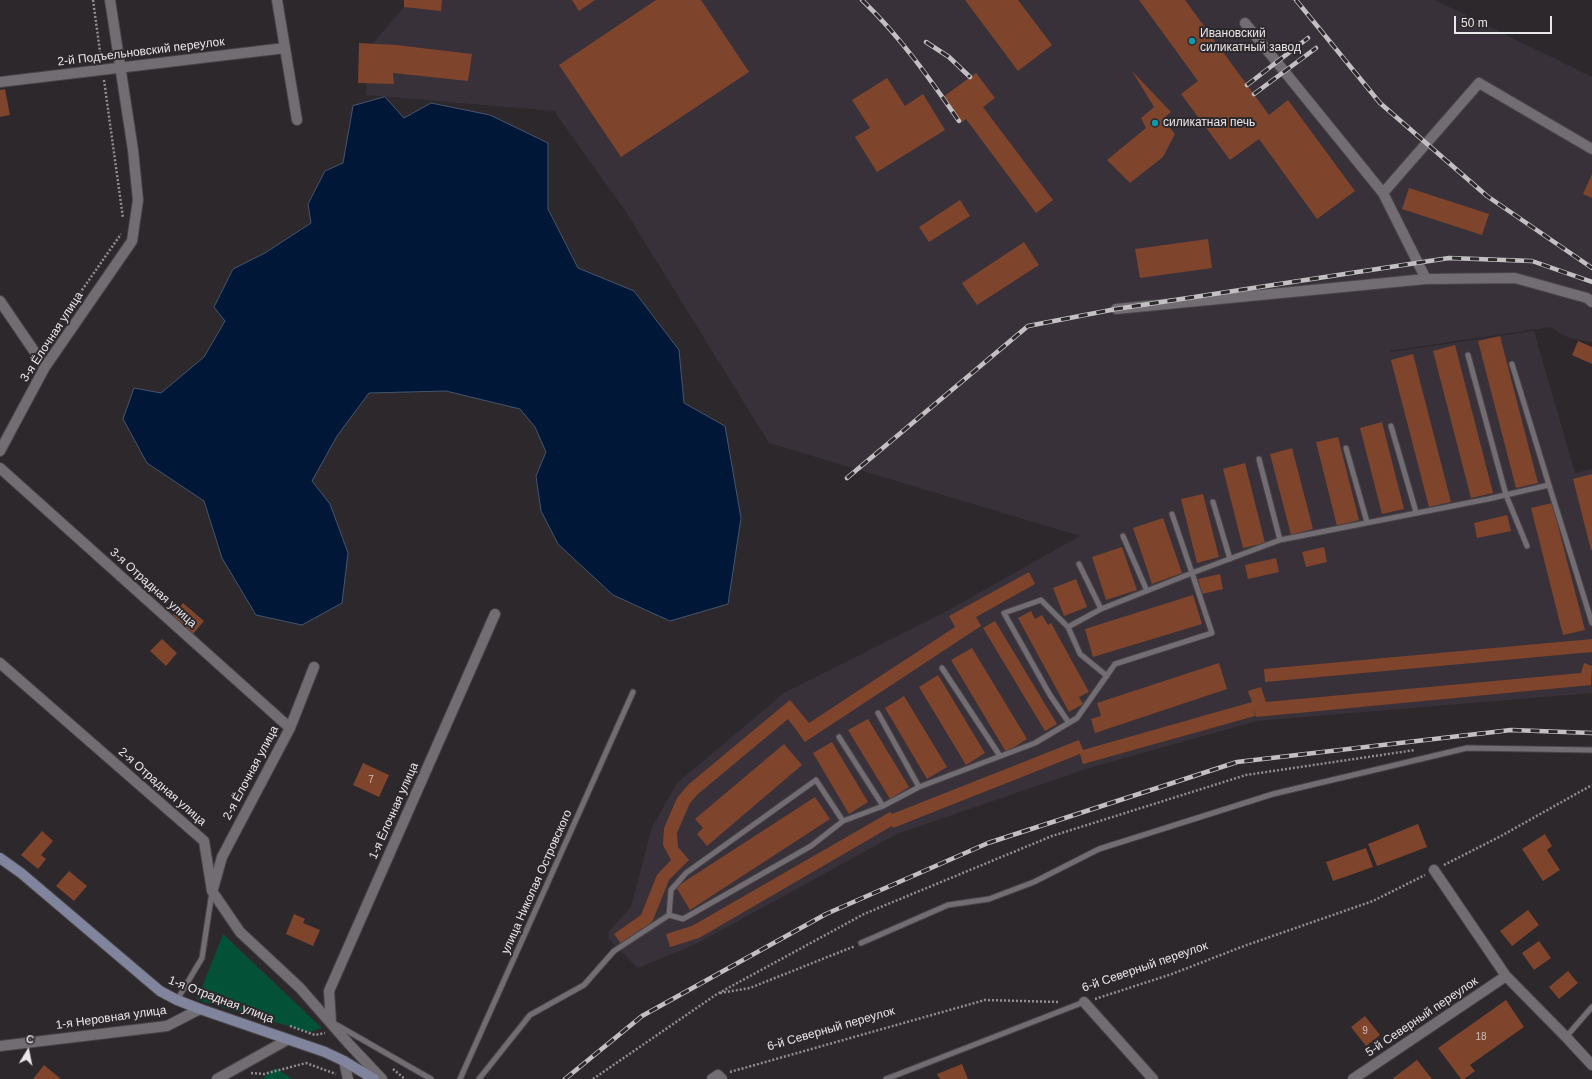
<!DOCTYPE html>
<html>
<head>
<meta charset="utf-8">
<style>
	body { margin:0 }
	#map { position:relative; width:1592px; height:1079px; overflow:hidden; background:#2c282c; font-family:Arial,sans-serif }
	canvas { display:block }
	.north { position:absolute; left:8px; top:1031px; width:40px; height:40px; -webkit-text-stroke:3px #2c282c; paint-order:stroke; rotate:10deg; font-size:11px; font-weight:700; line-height:16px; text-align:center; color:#eae7ea }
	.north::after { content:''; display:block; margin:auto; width:14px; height:18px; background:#eae7ea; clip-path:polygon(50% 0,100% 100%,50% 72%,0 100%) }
	.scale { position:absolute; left:1454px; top:16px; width:98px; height:18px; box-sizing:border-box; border:2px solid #eae7ea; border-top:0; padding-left:5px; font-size:12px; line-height:14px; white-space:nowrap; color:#eae7ea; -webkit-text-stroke:3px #2c282c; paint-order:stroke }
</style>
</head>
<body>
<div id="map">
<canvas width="1592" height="1079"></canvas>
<div class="north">С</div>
<div class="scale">50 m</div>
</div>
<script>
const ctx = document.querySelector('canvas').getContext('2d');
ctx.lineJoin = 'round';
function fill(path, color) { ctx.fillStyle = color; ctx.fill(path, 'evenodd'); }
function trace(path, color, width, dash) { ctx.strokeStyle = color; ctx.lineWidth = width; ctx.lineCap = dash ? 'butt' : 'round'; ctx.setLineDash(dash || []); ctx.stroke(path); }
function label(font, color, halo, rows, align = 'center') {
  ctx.font = font + ' Arial,sans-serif'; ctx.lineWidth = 4; ctx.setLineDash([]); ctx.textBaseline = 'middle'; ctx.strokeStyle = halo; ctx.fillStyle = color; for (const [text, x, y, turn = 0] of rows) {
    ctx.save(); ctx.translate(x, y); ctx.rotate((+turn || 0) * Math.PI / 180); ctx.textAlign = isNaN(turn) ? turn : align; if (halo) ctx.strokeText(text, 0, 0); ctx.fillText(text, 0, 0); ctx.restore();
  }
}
const built = new Path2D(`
	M404 0H1435L1592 77V342L1569 338 1550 327 1390 351 1391 352 1534 331 1575 473 1592 469V693L1257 721 1089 768 897 834 696 944 638 968 608 938 609 931 631 907 652 827 677 783 784 693 945 612 1080 536 769 443 626 212 554 111 366 95 369 48 404 7Z`);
const green = new Path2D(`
	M223 934 322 1028 309 1032 197 1000Z
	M275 1068 293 1079H262Z`);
const water = new Path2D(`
	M385 97 404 118 431 103 490 115 548 143V209L578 268 634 291 679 350 684 403 725 426 741 518 728 604 670 621 613 595 558 544 541 511 536 476 546 452 535 427 520 409 446 391 369 393 337 436 312 481 330 504 348 553 342 603 302 625 256 615 222 558 204 501 147 463 123 419 134 388 161 393 204 357 225 321 214 307 233 269 265 253 311 223 308 204 325 171 343 163 353 106Z`);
const building = new Path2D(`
	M404 0H442L441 11 404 7Z
	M572 0H595L579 11Z
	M656 0H701L749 72 621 157 559 65Z
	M965 0H1018L1052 45 1018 71Z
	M1139 0H1185L1269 115 1288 100 1355 191 1317 219 1259 139 1230 160 1181 94 1198 81Z
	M359 43 396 45 472 54 468 81 393 73 394 84 358 83Z
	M1132 71 1171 112 1163 119 1175 134 1163 157 1130 183 1107 160 1146 128 1141 118 1154 107Z
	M976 73 995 98 983 107 1053 200 1036 213 966 119 962 122 943 97Z
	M887 78 905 106 923 94 945 130 877 172 855 137 870 128 852 100Z
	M5 89 10 115 0 117V90Z
	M1592 174V198L1583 194Z
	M1409 188 1489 214 1482 235 1402 209Z
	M960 200 970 216 929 242 919 227Z
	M1208 239 1212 268 1140 278 1135 249Z
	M1024 242 1039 265 977 305 962 283Z
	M1500 336 1538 483 1516 488 1478 341Z
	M1578 341 1592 347V364L1572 355Z
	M1455 345 1493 493 1471 498 1433 351Z
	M1413 354 1451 502 1429 507 1391 360Z
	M1382 422 1404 509 1382 514 1360 428Z
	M1338 437 1359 520 1337 526 1316 442Z
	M1292 448 1313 529 1291 535 1270 454Z
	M1245 463 1265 543 1243 548 1223 469Z
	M1592 474V550H1591L1573 479Z
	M1203 494 1219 557 1197 563 1181 499Z
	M1552 503 1585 630 1563 635 1531 508Z
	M1507 515 1511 531 1477 538 1474 523Z
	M1163 518 1182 573 1152 584 1133 528Z
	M1122 547 1137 590 1106 600 1092 557Z
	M1324 547 1327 562 1306 567 1302 552Z
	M1276 558 1279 572 1248 579 1245 565Z
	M1029 572 1035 584 976 617 981 626 805 742 788 719 698 794 690 803 677 833 678 847 689 860 669 880 653 920 649 926 622 945 614 934 641 915 657 875 671 860 663 845 664 828 677 798 689 784 790 700 809 723 955 627 949 616Z
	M1220 574 1223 589 1202 594 1198 579Z
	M1076 579 1087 607 1064 616 1053 588Z
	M1193 595 1202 624 1093 657 1085 629Z
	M183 603 204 621 193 634 172 616Z
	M1031 611 1035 619 1042 615 1048 625 1051 623 1089 692 1079 697 1083 704 1069 712 1018 618Z
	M995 621 1057 724 1045 731 983 628Z
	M162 639 177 653 166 666 150 651Z
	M1592 639V652L1265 682 1264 669Z
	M972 648 1027 739 1006 752 951 660Z
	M1219 663 1227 689 1095 733 1091 719 1101 716 1097 703Z
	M1584 663 1592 666 1591 685 1256 717 1253 708 1255 716 1083 764 1080 754 893 828 892 826 699 938 670 947 666 934 692 926 890 812 892 814 1079 740 1083 750 1252 702 1248 691 1261 687 1266 702 1581 673Z
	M938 675 985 753 966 765 919 687Z
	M904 696 947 767 927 779 885 708Z
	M868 719 909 787 890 799 848 730Z
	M832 742 868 802 849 814 813 753Z
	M784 744 802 765 707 846 697 834 703 828 695 819Z
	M363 763 389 775 379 797 353 785Z
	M815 797 830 819 690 910 676 887Z
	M1418 824 1427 847 1377 866 1368 844Z
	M42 831 53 841 41 855 46 859 38 869 21 855Z
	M1545 834 1552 846 1547 850 1560 870 1543 881 1522 849Z
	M1366 848 1373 867 1333 881 1326 862Z
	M69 871 87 886 74 901 56 886Z
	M1528 910 1539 925 1512 946 1500 931Z
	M294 914 305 919 303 923 320 930 313 946 286 934Z
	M1539 941 1551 958 1534 970 1522 953Z
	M1568 971 1578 983 1559 999 1549 987Z
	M1506 1000 1524 1027 1470 1065 1475 1071 1464 1079H1461L1438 1048Z
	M1365 1016 1380 1035 1366 1046 1351 1027Z
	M1417 1060 1432 1079H1392Z
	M962 1064 968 1079H940L937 1074Z
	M44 1065 61 1079H33Z`);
const path = new Path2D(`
	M93 0 101 59
	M104 80 123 218
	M43 346 121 234
	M1444 865 1501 836 1592 785
	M720 993 750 988 855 946
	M1095 999 1172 974 1244 946 1373 901 1425 875
	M290 1026 315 1035 325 1033
	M393 1069 405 1079
	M730 1072 985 1000 1059 1002
	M251 1073 264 1074 306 1063 336 1074
	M593 1079 717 994 864 914 1052 836 1246 775 1415 750`);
const lane = new Path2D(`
	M1468 355 1506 495 1527 546
	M1512 364 1549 485
	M1391 426 1416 512
	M1346 448 1367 522
	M1259 459 1280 540
	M1213 502 1230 559
	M1123 536 1147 591
	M1079 564 1101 609
	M1068 627 1041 600 1004 613 1050 695 1069 723
	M942 668 1000 756
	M1107 676 1080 654 1068 627 1101 609 1192 573 1172 514
	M878 713 919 787
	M839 737 883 806
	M669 915 671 890 686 873 816 780 843 821
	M861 943 948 905 989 899 1034 882 1099 849 1273 794 1467 748 1592 750
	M177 1000 202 958 212 892
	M337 1025 431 1079
	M1566 1037 1592 1007
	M460 1079 633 692
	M479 1079 530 1015 584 985 614 951 669 915 683 919 811 846 843 821 883 806 919 787 1035 743 1077 718 1115 664 1212 633 1192 573 1280 540 1488 499 1549 485 1592 623
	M886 1079 1084 1002`);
const street = new Path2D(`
	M277 0 297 120
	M1245 23 1383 193
	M0 82 285 48
	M1426 279 1383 193 1479 83 1592 149
	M0 301 45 367
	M1116 309 1426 279 1515 278 1587 298 1592 302
	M0 451 45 367 132 241 138 200 133 150 110 0
	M0 468 290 728
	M0 663 204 841 212 891 240 932 300 988 349 1044 382 1079
	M1434 870 1506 976 1566 1037 1592 1065
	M213 889 222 857 290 728 314 667
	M1084 1002 1153 1079
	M331 1022 329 991 495 614
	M0 1046 167 1026 200 1009
	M344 1061 348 1079
	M217 1079 287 1040
	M712 1079 718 1075 722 1079
	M1353 1079 1506 976`);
const secondary = new Path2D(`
	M0 858 21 873 160 991 177 1000 200 1009 325 1052 344 1061 374 1079`);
const rail = new Path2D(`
	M862 0C899 35 930 79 959 121
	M1296 0 1380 103 1487 196 1592 268
	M926 42 949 57 970 77
	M1247 85 1308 38
	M1254 94 1316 48
	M847 478 1028 326 1116 309 1449 258 1532 261 1592 282
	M565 1079 642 1016 826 914 988 843 1237 762 1511 730 1592 733`);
const markers = [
	[1192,41,4,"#0f9aa8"],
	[1155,123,4,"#0f9aa8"]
];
const numberNames = [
	["7",371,780],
	["9",1365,1031],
	["18",1481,1037]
];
const poiNames = [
	["Ивановский",1200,34],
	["силикатный завод",1200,48],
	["силикатная печь",1163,123]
];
const streetNames = [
	["2-й Подъельновский переулок",141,52,-7],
	["3-я Ёлочная улица",52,337,-57],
	["3-я Отрадная улица",153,588,42],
	["2-я Ёлочная улица",251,773,-62],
	["2-я Отрадная улица",162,787,41],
	["1-я Ёлочная улица",394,811,-66],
	["улица Николая Островского",537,882,-66],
	["6-й Северный переулок",1145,967,-19],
	["1-я Отрадная улица",221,1000,21],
	["5-й Северный переулок",1422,1017,-34],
	["1-я Неровная улица",111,1018,-8],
	["6-й Северный переулок",831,1029,-16]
];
fill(built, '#393139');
fill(green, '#035136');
fill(water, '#011738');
trace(water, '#47556d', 1);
fill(building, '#7f442c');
trace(lane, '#484448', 7);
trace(street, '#484448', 12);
trace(secondary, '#484448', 12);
trace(path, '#918d91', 2.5, [2, 2]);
trace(lane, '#726d72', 5);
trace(street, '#726d72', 10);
trace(secondary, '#80849c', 10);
trace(rail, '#c3c0c3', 4.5);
trace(rail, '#2c282c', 3, [9]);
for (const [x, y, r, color] of markers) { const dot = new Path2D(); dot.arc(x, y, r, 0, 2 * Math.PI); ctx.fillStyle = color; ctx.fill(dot); trace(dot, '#2c282c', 1.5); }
label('10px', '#cfbeba', null, numberNames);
label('12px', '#eae7ea', '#2c282c', poiNames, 'left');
label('12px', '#eae7ea', '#2c282c', streetNames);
</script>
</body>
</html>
